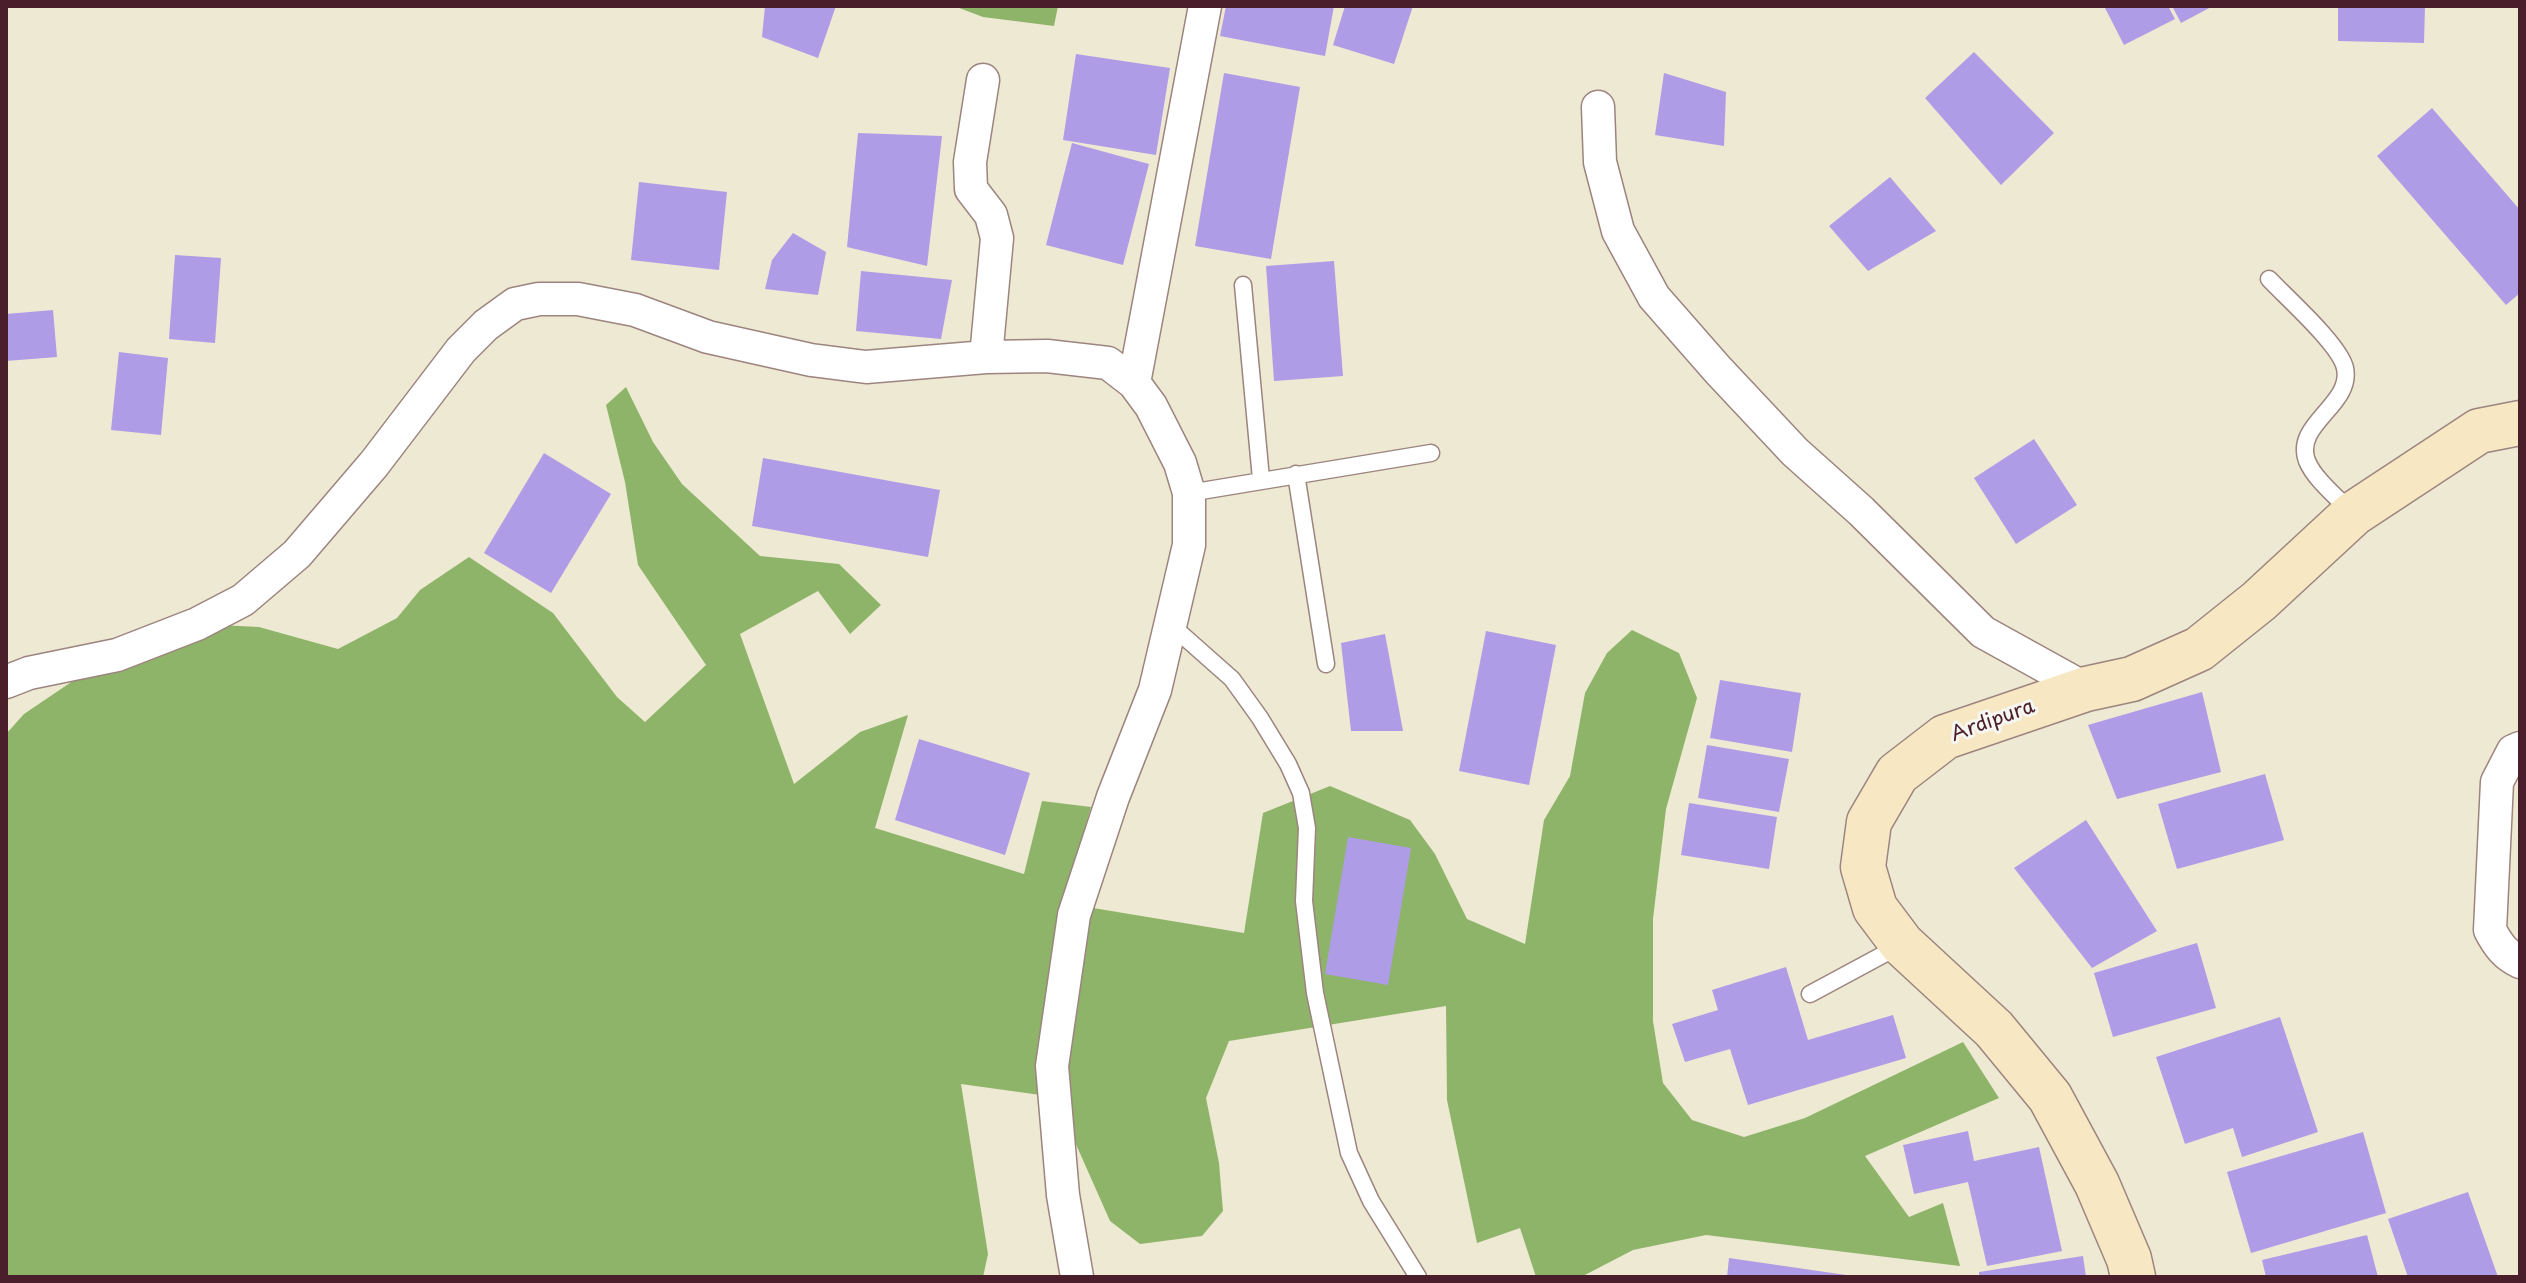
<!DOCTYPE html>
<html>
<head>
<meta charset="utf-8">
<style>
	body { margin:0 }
	#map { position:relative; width:2526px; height:1283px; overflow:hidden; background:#eee9d3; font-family:"Playpen Sans",sans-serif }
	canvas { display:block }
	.frame { position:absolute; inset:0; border:8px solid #4a1f2b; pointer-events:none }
</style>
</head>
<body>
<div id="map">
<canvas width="2526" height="1283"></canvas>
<div class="frame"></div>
</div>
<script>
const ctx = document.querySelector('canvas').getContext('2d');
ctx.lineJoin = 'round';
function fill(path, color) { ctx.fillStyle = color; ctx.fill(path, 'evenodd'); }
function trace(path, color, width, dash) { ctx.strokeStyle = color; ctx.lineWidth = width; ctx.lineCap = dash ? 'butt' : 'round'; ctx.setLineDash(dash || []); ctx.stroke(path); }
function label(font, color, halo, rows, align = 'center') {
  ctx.font = font + ' "Playpen Sans",sans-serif'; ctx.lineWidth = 6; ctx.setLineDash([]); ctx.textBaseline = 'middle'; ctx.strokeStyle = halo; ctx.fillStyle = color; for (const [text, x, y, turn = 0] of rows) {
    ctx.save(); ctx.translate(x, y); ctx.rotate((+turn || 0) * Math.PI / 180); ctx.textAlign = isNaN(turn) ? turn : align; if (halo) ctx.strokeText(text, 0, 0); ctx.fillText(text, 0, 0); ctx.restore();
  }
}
const forest = new Path2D(`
	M954 6H1058L1054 26 983 17Z
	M626 387 653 442 682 484 760 556 839 564 881 605 850 634 818 591 740 634 794 784 860 732 908 715 875 828 1024 874 1042 801 1091 807 1063 903 1244 933 1263 813 1330 786 1410 820 1435 854 1467 919 1525 944 1544 820 1570 776 1585 693 1607 653 1632 630 1679 653 1697 698 1666 809 1653 919V1021L1663 1083 1692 1120 1744 1137 1805 1118 1963 1042 1999 1098 1865 1156 1909 1217 1943 1203 1960 1266 1706 1235 1633 1250 1581 1277H1536L1520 1228 1477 1243 1447 1100 1446 1006 1229 1041 1206 1098 1219 1163 1223 1211 1202 1236 1140 1244 1110 1221 1055 1097 961 1084 988 1254 983 1277H6V734L24 714 160 622 259 627 338 649 397 618 420 590 469 557 553 613 617 697 645 722 706 665 638 565 625 482 606 405Z`);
const building = new Path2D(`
	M765 6H836L818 58 762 37Z
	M1226 6H1334L1325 56 1220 36Z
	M1345 6H1413L1394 64 1333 45Z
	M2104 6H2168L2175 19 2124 45Z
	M2172 6H2213L2181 23Z
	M2338 6H2425L2424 43 2338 41Z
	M1974 52 2054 133 2001 185 1925 98Z
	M1076 54 1170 68 1156 155 1063 140Z
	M1224 73 1300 87 1271 259 1195 246Z
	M1664 73 1726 92 1724 146 1655 135Z
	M2432 108 2520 210V293L2506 305 2377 156Z
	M858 133 942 136 927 266 847 247Z
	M1072 143 1149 164 1123 265 1046 245Z
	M1890 177 1936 231 1868 271 1829 226Z
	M639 182 727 192 719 270 631 260Z
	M793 233 826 252 818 295 765 289 772 260Z
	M175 255 221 258 215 343 169 339Z
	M1334 261 1343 376 1274 381 1266 266Z
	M861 271 952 280 941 339 856 331Z
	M53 310 57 357 6 361V314Z
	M119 352 168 358 161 435 111 430Z
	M2034 439 2077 505 2016 544 1974 478Z
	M544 453 611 494 551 593 484 553Z
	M763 458 940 490 928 557 752 526Z
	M1486 631 1556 645 1529 785 1459 771Z
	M1385 634 1403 731H1351L1341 643Z
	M1720 680 1801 693 1792 752 1710 738Z
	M2202 692 2221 772 2117 799 2088 725Z
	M919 739 1030 773 1005 855 895 820Z
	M1707 745 1789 759 1779 812 1698 798Z
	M2265 774 2284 840 2177 869 2158 804Z
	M1689 803 1777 817 1769 869 1681 855Z
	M2086 820 2157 931 2092 968 2014 868Z
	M1348 837 1411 848 1388 985 1325 974Z
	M2197 943 2216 1008 2113 1037 2094 973Z
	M1786 967 1808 1040 1893 1015 1906 1058 1748 1105 1730 1049 1685 1062 1672 1024 1718 1010 1712 990Z
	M2280 1017 2318 1132 2242 1157 2233 1128 2185 1144 2156 1057Z
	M1968 1131 1974 1161 2039 1147 2062 1251 1987 1266 1968 1182 1914 1194 1903 1145Z
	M2363 1132 2386 1213 2251 1253 2227 1172Z
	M2468 1192 2498 1277H2408L2388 1219Z
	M2367 1235 2378 1277H2266L2262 1260Z
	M2083 1256 2086 1277H1979V1272Z
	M1729 1258 1846 1275V1277H1727Z`);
const lane = new Path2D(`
	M2269 279C2287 298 2340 345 2345 368 2353 405 2293 424 2307 461 2315 480 2338 498 2352 513
	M1243 285 1261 479
	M1296 474 1326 664
	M1189 493 1431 453
	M1171 625 1232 679 1260 718 1288 764 1301 793 1307 828 1304 901 1315 993 1349 1153 1371 1201 1418 1277
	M1810 994 1901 945`);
const street = new Path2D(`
	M983 80 970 162 971 189 991 215 997 238 986 357
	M1598 107 1600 162 1618 231 1654 297 1718 370 1795 452 1861 511 1983 632 2086 689
	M1134 383 1205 6
	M6 682 29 673 117 655 197 624 243 600 297 554 374 464 461 350 486 325 515 304 539 299H578L635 310 708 337 811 360 866 367 986 357 1047 356 1108 363 1134 383 1151 406 1180 463 1189 493V545L1155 690 1113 797 1074 915 1052 1066 1063 1195 1077 1277
	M2520 748 2513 751 2497 782 2490 930C2498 945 2505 955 2520 962`);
const secondary = new Path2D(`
	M2133 1277 2129 1259 2097 1184 2050 1097 1994 1029 1902 944 1875 908 1863 867 1869 822 1897 774 1945 737 2086 689 2132 679 2199 649 2259 601 2353 514 2479 431 2520 423`);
const streetNames = [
	["Ardipura",1993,721,-20]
];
fill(forest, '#8eb469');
fill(building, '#af9ce7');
trace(lane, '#9c847f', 19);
trace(street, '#9c847f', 35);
trace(secondary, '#9c847f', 47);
trace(lane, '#fff', 16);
trace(street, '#fff', 32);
trace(secondary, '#f7e8c3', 44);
label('20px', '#4a1f2b', '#f6f6f2', streetNames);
</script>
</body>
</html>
